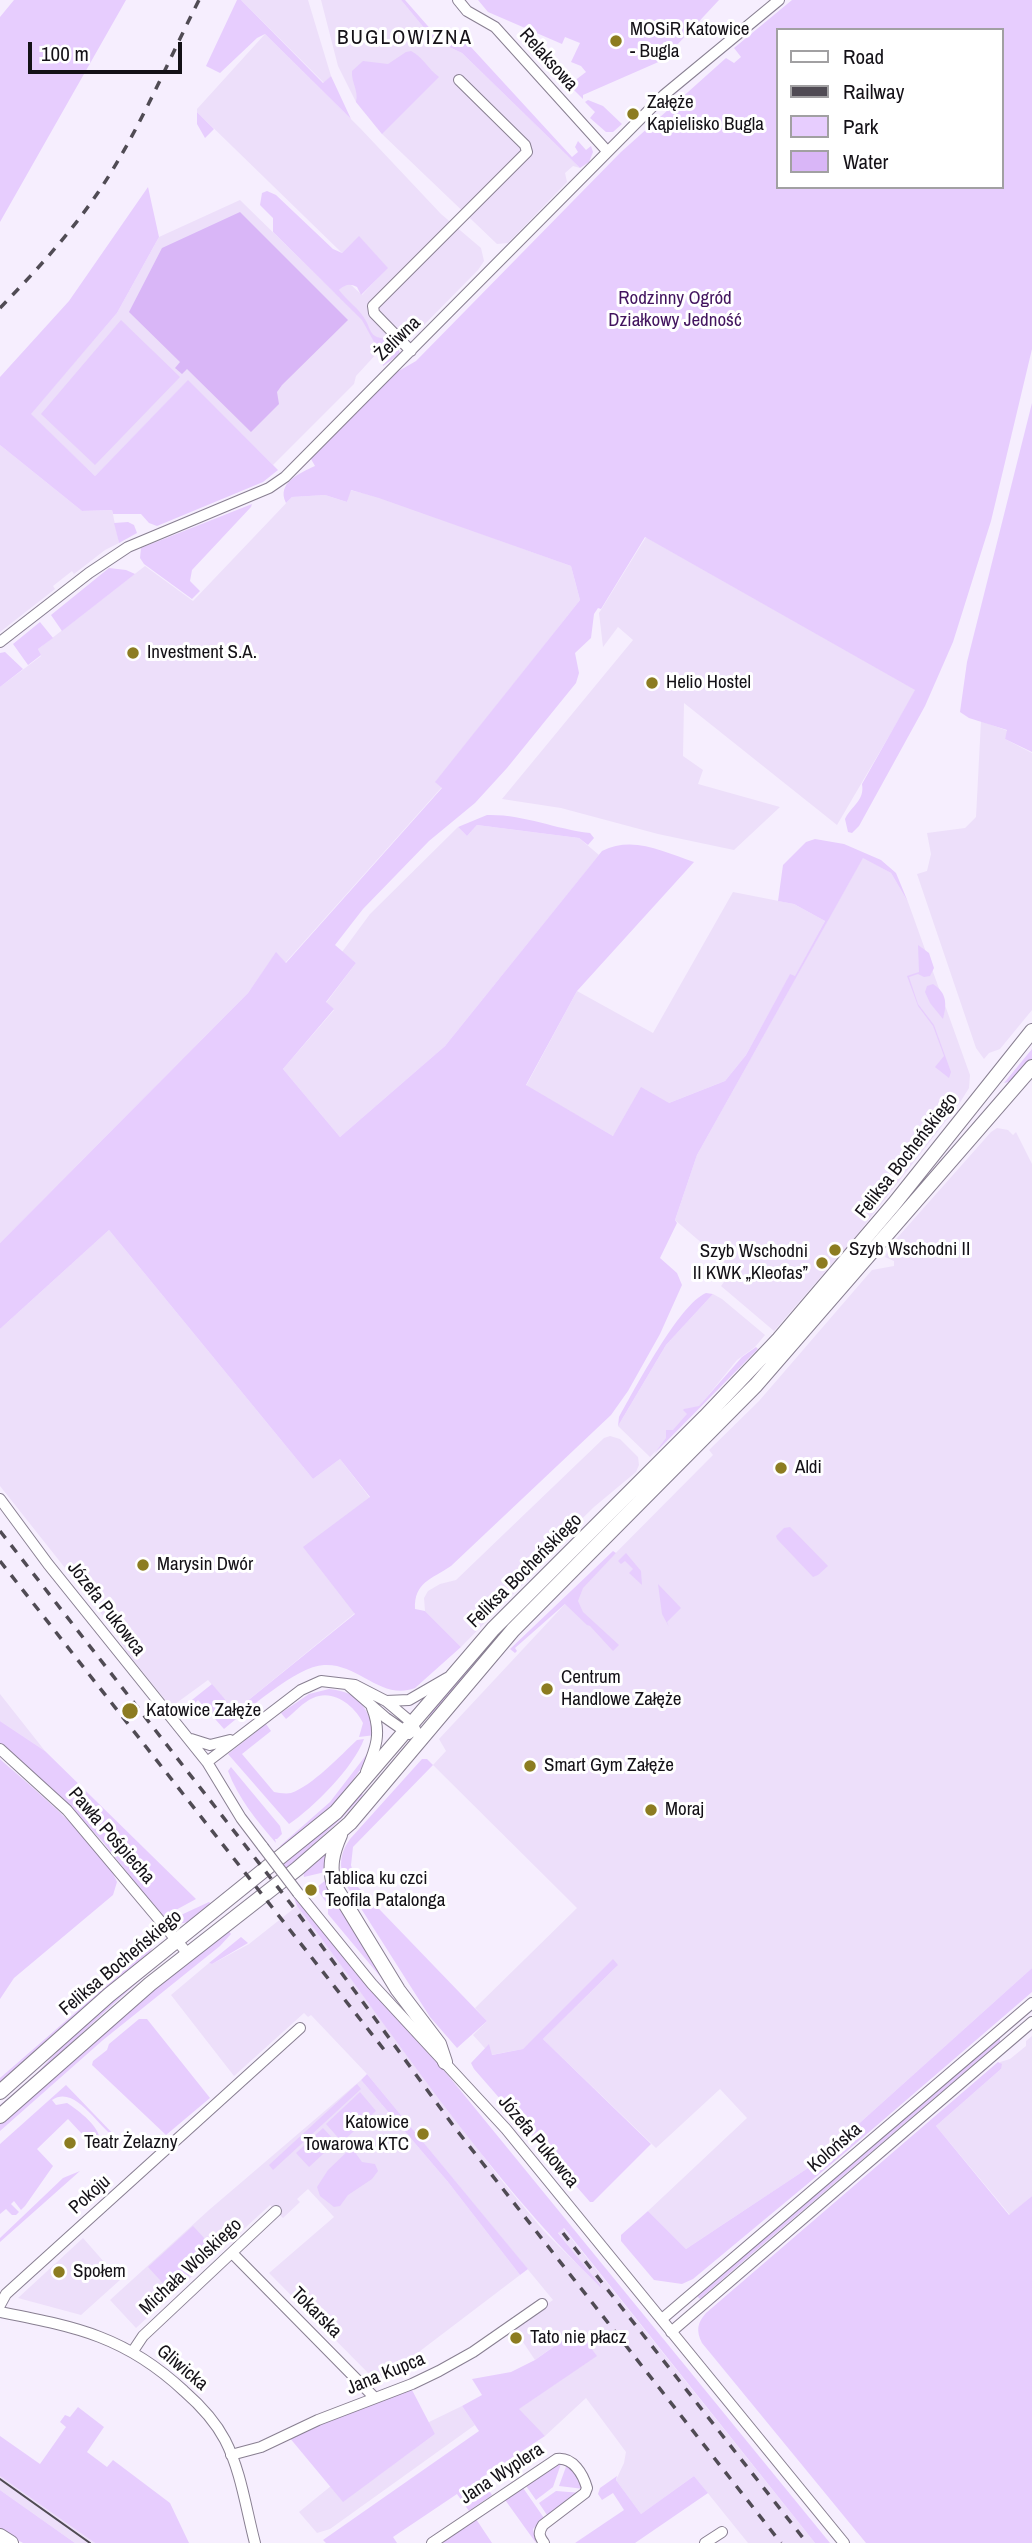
<!DOCTYPE html>
<html>
<head>
<meta charset="utf-8">
<style>
	body { margin:0 }
	#map { position:relative; width:1032px; height:2543px; overflow:hidden; background:#f6eefe; font-family:"Archivo Narrow",sans-serif }
	canvas { display:block }
	.legend { position:absolute; left:776px; top:28px; width:228px; height:161px; box-sizing:border-box; background:#fff; border:2px solid #a1a0a2; margin:0; padding:9px 12px; list-style:none; font-size:21px; color:#141117 }
	.legend li { display:flex; align-items:center; gap:14px; height:35px }
	.legend b { width:35px; border:2px solid #a1a0a2 }
	.scale { position:absolute; left:28px; top:42px; width:154px; height:32px; box-sizing:border-box; border:4px solid #141117; border-top:0; padding-left:9px; font-size:21px; line-height:24px; white-space:nowrap; color:#141117; -webkit-text-stroke:5px #fff; paint-order:stroke }
</style>
</head>
<body>
<div id="map">
<canvas width="1032" height="2543"></canvas>
<ul class="legend">
<li><b style="height:9px;background:#fff"></b>Road</li>
<li><b style="height:9px;background:#504b54"></b>Railway</li>
<li><b style="height:19px;background:#e7cdfe"></b>Park</li>
<li><b style="height:19px;background:#d9b6f7"></b>Water</li>
</ul>
<div class="scale">100 m</div>
</div>
<script>
const ctx = document.querySelector('canvas').getContext('2d');
ctx.lineJoin = 'round';
function fill(path, color) { ctx.fillStyle = color; ctx.fill(path, 'evenodd'); }
function trace(path, color, width, dash) { ctx.strokeStyle = color; ctx.lineWidth = width; ctx.lineCap = dash ? 'butt' : 'round'; ctx.setLineDash(dash || []); ctx.stroke(path); }
function label(font, color, halo, rows, align = 'center') {
  ctx.font = font + ' "Archivo Narrow",sans-serif'; ctx.lineWidth = 6; ctx.setLineDash([]); ctx.textBaseline = 'middle'; ctx.strokeStyle = halo; ctx.fillStyle = color; for (const [text, x, y, turn = 0] of rows) {
    ctx.save(); ctx.translate(x, y); ctx.rotate((+turn || 0) * Math.PI / 180); ctx.textAlign = isNaN(turn) ? turn : align; if (halo) ctx.strokeText(text, 0, 0); ctx.fillText(text, 0, 0); ctx.restore();
  }
}
const built = new Path2D(`
	M241 0H308L331 76 324 83Z
	M321 0H401L434 40 462 53 580 168 573 166 565 173 567 182 508 243 497 244 382 134 356 102 338 66Z
	M265 34 360 128 441 214 481 248 484 261 478 270 419 330 409 336H399L379 351 356 376 354 384 273 465 188 381 95 476 30 414 117 313 159 237 240 200 335 293 345 285 350 284 362 295 387 268 359 237 342 253 197 112V109Z
	M0 445 82 511 112 510 119 543 105 550 74 574 72 571 53 586 55 589 0 632Z
	M350 490 379 497 571 566 580 600 436 782 442 787 285 963 276 953 248 993 0 1243V687L41 656 38 649 145 566 193 601 292 497 325 495 347 502Z
	M646 537 916 690 837 825 684 703 683 756 703 770 698 784 780 807 734 850 658 834 561 808 502 799 633 640 618 627 603 647 599 613Z
	M981 721 1008 731 1005 739 1032 753V1010L1000 1049 989 1053 984 1059 976 1048 917 874 927 871 931 854 927 833 965 828 976 817Z
	M477 825 579 838 599 855 445 1046 340 1137 283 1069 334 1010 326 1003 356 963 342 952 370 914 458 827 467 836Z
	M863 857 891 873 908 902 970 1075 969 1088 959 1104 857 1235 774 1331 721 1286 733 1270 675 1220 697 1155Z
	M733 892 794 904 825 921 795 977 790 975 746 1055 725 1081 669 1103 613 1136 526 1086 577 991 653 1033Z
	M997 1128 1008 1130 1013 1135 1016 1132 1032 1164V1968L814 2164 686 2249 648 2211 747 2118 720 2089 656 2148 543 2039 618 1965 523 2049 491 2055 473 2035 487 2021 475 2008 577 1908 433 1765 446 1751 439 1739 565 1604 713 1455 709 1450 759 1401 872 1270 894 1266V1261L885 1257 890 1246 991 1132Z
	M109 1230 313 1479 340 1459 370 1498 355 1613 235 1711 208 1680 171 1707 125 1650 115 1631 0 1486V1329Z
	M713 1294 722 1299 765 1335 755 1347 737 1360 697 1409 650 1457 618 1426 666 1345Z
	M610 1436 620 1439 638 1457 639 1465 636 1472 594 1507 550 1550 537 1570 461 1647 425 1611 424 1598 428 1591 440 1584 456 1580 604 1438Z
	M0 1694 45 1751 0 1721Z
	M297 1906 498 2176 543 2230 600 2287 558 2232 563 2228 815 2543H748L694 2476 641 2514 616 2480 624 2463 626 2452 586 2398 545 2436 533 2426 518 2409 596 2356 576 2330 535 2360 513 2327 553 2300 367 2074 311 2015 308 2017 304 2013 234 2076 171 1995 209 1963 212 1964 249 1944Z
	M1032 2036V2196L1010 2215 936 2126 1001 2069 1000 2062 1010 2059 1026 2046V2041Z
	M361 2080 448 2182 520 2275 378 2383 269 2273 334 2217 308 2189 297 2199 300 2202 283 2218 270 2205 136 2328 110 2300 209 2210Z
	M83 2238 120 2280 81 2315 18 2298Z
	M462 2406 475 2425 330 2529 317 2533 299 2512 331 2486 343 2501 435 2434 427 2423Z
	M0 2476 48 2507 95 2543H75L0 2490Z`);
const green = new Path2D(`
	M14 0H126L0 222V17Z
	M237 0H241L323 83 331 76 351 119 265 34 257 38 220 73 206 66Z
	M401 0H405L441 41 447 36 454 40 455 37 470 46 572 157 578 152 575 147 578 141 586 150 591 146 593 152 589 162 580 168 462 53 434 40Z
	M478 0H719L663 60 583 95V99L569 85 586 72 581 66 571 62 580 43 565 37 562 44 488 12Z
	M792 0H1032V349L991 521 953 642 925 706 859 826 852 833 848 832 845 819C851 806 865 801 862 784L915 690 645 537 601 609 598 608 594 614 591 638 575 653 579 673 576 683 507 768 475 803 429 841 363 909 335 945 356 963 326 1002 334 1009 283 1069 340 1137 445 1046 602 851C633 835 664 852 694 862L577 991 526 1085 613 1136 641 1087 669 1103 725 1081 746 1055 790 974 795 976 825 921 794 904 778 901 783 865 806 842 815 839 844 844 881 860 896 873 908 902 891 873 863 858 697 1155 675 1220 677 1223 660 1258 677 1273 682 1285 660 1334 628 1391 611 1415 451 1566C432 1579 414 1582 415 1609L425 1611 461 1647 415 1688C381 1701 359 1663 324 1665 296 1666 247 1711 224 1729L198 1700 183 1716 178 1711 212 1684 235 1711 355 1614 303 1547 370 1497 340 1459 313 1479 109 1230 0 1329V1243L248 993 276 952 286 963 442 788 435 782 580 600 571 566 379 498 351 490 347 502 325 495 292 497 286 503C276 483 300 473 315 466L311 459 397 372 416 361 621 152 726 58 734 63 741 57 734 48ZM778 30H1002V187H778Z
	M411 51C423 57 428 69 439 77L382 134 356 102C359 91 351 82 352 71L363 61 388 64 406 52Z
	M588 100 603 106 622 124 613 132H606L590 118 595 112 585 102Z
	M197 112 214 129 205 138 197 124Z
	M148 187 159 237 117 313 31 414 95 476 188 380 278 470 263 482 157 526 149 523 141 514H113L112 510 82 511 0 445V377L69 301Z
	M267 191 276 195 333 249 342 253 359 236 388 268 361 295 357 287C349 283 345 285 339 290 347 301 360 309 366 321 369 326 370 333 375 336 385 342 396 332 400 354L383 366 379 351 362 320 273 232V218L260 205 262 193Z
	M121 320 180 377 95 465 41 414Z
	M1032 403V752L1005 739 1007 730 969 718 960 712 967 662Z
	M252 504 251 507 192 570 190 581 200 591 192 599 144 564 140 558 141 548Z
	M128 522 134 525 137 533 119 543 114 523Z
	M109 568 126 570 135 574 62 631 51 615Z
	M40 622 53 638 38 649 41 655 28 665 13 644Z
	M5 652 23 669 0 687V653Z
	M487 815C523 814 555 829 590 833L594 838 588 845 579 838 477 825 467 836 458 827Z
	M918 945 929 953 934 968 930 976 924 977 918 974 909 977 918 1004 934 1025 951 1072 949 1078 935 1067 944 1056 933 1026 918 1006 907 976 919 972Z
	M933 984C947 993 947 1004 943 1019L930 1003 925 992 927 986Z
	M1032 1049V1059L1013 1081 1004 1083Z
	M706 1293 713 1294 666 1345 618 1426 619 1417C635 1389 679 1304 706 1293Z
	M756 1347 758 1349 654 1454 666 1438V1430H673L687 1414 683 1410 684 1409 699 1406 742 1357Z
	M635 1495 637 1497 431 1717 426 1713 493 1637Z
	M790 1527 828 1566 818 1575 813 1577 777 1539 776 1536 784 1528Z
	M613 1551 616 1553 583 1588 578 1601 583 1612 619 1645 613 1651 590 1626 587 1625 565 1604 515 1648 517 1651 515 1653 510 1649Z
	M626 1553 641 1571 642 1585 629 1573 633 1569 625 1561 621 1564 618 1561Z
	M658 1584 681 1608 667 1622 669 1627 662 1614Z
	M329 1689C360 1692 367 1707 375 1735L359 1737 363 1723C355 1706 333 1688 313 1698 303 1702 294 1713 286 1719L281 1713 309 1694Z
	M0 1721 45 1751 196 1899 163 1917 102 1841 69 1807 0 1743Z
	M266 1724 271 1731 242 1754 274 1792C279 1793 286 1794 291 1793 312 1786 341 1755 357 1740L364 1739C354 1767 313 1808 289 1824L228 1754Z
	M370 1750V1756L338 1801 285 1848 280 1846 330 1802Z
	M0 1759C30 1786 104 1846 117 1882L113 1895 14 1978 0 1999Z
	M422 1759H427L433 1765 353 1847 351 1865 356 1885 487 2021 457 2048 430 2017 348 1888C339 1870 338 1856 350 1839Z
	M231 1767 280 1826 282 1834 277 1839H275L276 1843C257 1821 238 1798 228 1771Z
	M361 1793 363 1795 343 1817 286 1870 283 1865 334 1822Z
	M324 1853 327 1854 325 1872 304 1877 303 1871Z
	M327 1879 389 1987 328 1914V1905L316 1888Z
	M293 1896 362 1980 447 2074 830 2543H815L564 2228 558 2233 601 2286 600 2287C483 2172 395 2036 297 1906Z
	M209 1902 213 1905C198 1916 187 1929 168 1921Z
	M157 1930V1942L149 1953 102 1992 0 2084V2078L152 1946 154 1933Z
	M228 1930 231 1934 220 1946 103 2040 0 2131V2124L150 1991Z
	M241 1937 248 1943 212 1964 209 1963Z
	M162 1959 163 1961C106 2008 55 2060 0 2109V2105L37 2073 74 2033Z
	M613 1959 618 1965 543 2039 651 2144 593 2202H590L474 2069 471 2063 489 2044 492 2055 523 2049Z
	M1032 1968V1992L847 2151 693 2279 682 2284 654 2280 621 2241V2235L648 2211 686 2249 814 2164Z
	M139 2019H147L210 2098 166 2135 92 2065 93 2061 107 2050 109 2044Z
	M1000 2038V2042L740 2264 700 2299 697 2296Z
	M998 2062 1002 2064 1001 2069 936 2126 1009 2215 1032 2196V2543H866L702 2343C696 2331 697 2323 706 2313Z
	M367 2074 528 2269 520 2275 448 2182 361 2080Z
	M357 2084 361 2089 273 2170 269 2165Z
	M66 2085 118 2139C100 2131 76 2083 52 2100L56 2105 67 2103C79 2111 101 2127 100 2142L95 2148 68 2119 37 2149 53 2166 25 2206 21 2210 14 2201 11 2204 19 2212 16 2215H12L6 2209 0 2214V2144Z
	M360 2092 376 2111 342 2142 326 2124Z
	M323 2128 336 2142 309 2167 296 2153Z
	M350 2149 354 2151 362 2162 375 2164 378 2171 372 2179 348 2195 340 2206 334 2207 320 2196 317 2187 328 2170Z
	M80 2171 0 2242V2238L63 2178Z
	M193 2226 216 2251 171 2292 148 2267Z
	M577 2330 597 2356 519 2409 545 2436 481 2478 492 2495 469 2511 457 2494 393 2537 397 2543H326L323 2540 479 2431 462 2406 482 2395 472 2379 511 2372 535 2360Z
	M412 2390 435 2434 343 2502 289 2437 327 2420Z
	M78 2407 104 2427 87 2452 107 2467 113 2460 170 2503 189 2543H95L0 2476V2436L40 2464 66 2427 60 2422 65 2415 70 2417Z
	M562 2461 553 2487 536 2500 524 2483Z
	M567 2464 572 2466 584 2489 559 2486Z
	M617 2476 616 2480 641 2514 694 2476 708 2493 635 2543H575L624 2510 613 2493 602 2500 598 2494 600 2488Z
	M521 2485 544 2518 533 2529 536 2543 503 2497Z
	M0 2490 75 2543H23L0 2530Z
	M556 2491 582 2493 549 2518 539 2503Z
	M474 2516 492 2543H437Z`);
const water = new Path2D(`
	M240 212 348 320 282 385 277 392 279 404 251 432 187 369 182 374 175 368 180 362 129 312 162 248Z`);
const minor = new Path2D(`
	M458 0 467 11 495 27 607 151
	M411 351 374 313 373 306 527 152 525 145 459 80
	M0 642 89 573 128 547 269 488 285 477 664 95 779 0
	M0 1499 48 1564 207 1762 241 1818 263 1847
	M348 1685 386 1718 409 1734
	M386 1701 409 1700 447 1678
	M191 1739 210 1745 230 1740
	M0 1749 67 1810 188 1954
	M207 1762 301 1690 321 1681 355 1685 386 1701 411 1722 421 1740
	M366 1772C376 1748 382 1733 372 1708
	M298 1893 372 1984 506 2129 844 2543
	M233 2254 374 2397
	M0 2305 6 2294 300 2028
	M0 2312C76 2327 125 2336 184 2391 200 2405 215 2421 225 2440 241 2471 246 2509 255 2543
	M662 2319 1032 2003
	M671 2332 1032 2022
	M133 2351 143 2336 276 2211
	M231 2455 261 2447 318 2420 412 2384 439 2371 473 2352 542 2304
	M432 2543 557 2459C573 2457 583 2474 587 2488L585 2493 543 2525C538 2533 539 2536 544 2543
	M705 2543 722 2532`);
const major = new Path2D(`
	M340 1835C332 1853 329 1867 334 1885L398 1990 439 2044 445 2062
	M0 2092 109 1995 336 1812 493 1629 705 1417 779 1339 894 1204 1032 1031
	M0 2116 150 1984 297 1869 350 1823 513 1630 756 1385 1032 1067
	M0 2536 11 2543`);
const tram = new Path2D(`
	M0 2479 90 2543`);
const rail = new Path2D(`
	M0 308C35 272 69 235 97 194 138 134 166 65 199 0
	M0 1531 294 1908 455 2128 781 2543
	M0 1561 389 2056
	M563 2233 807 2543`);
const minorBridge = new Path2D(`
	M263 1847 298 1893`);
const markers = [
	[616,41,7,"#8c7c21"],
	[633,114,7,"#8c7c21"],
	[133,653,7,"#8c7c21"],
	[652,683,7,"#8c7c21"],
	[835,1250,7,"#8c7c21"],
	[822,1263,7,"#8c7c21"],
	[781,1468,7,"#8c7c21"],
	[143,1565,7,"#8c7c21"],
	[547,1689,7,"#8c7c21"],
	[130,1711,9,"#8c7c21"],
	[530,1766,7,"#8c7c21"],
	[651,1810,7,"#8c7c21"],
	[311,1890,7,"#8c7c21"],
	[423,2134,7,"#8c7c21"],
	[70,2143,7,"#8c7c21"],
	[59,2272,7,"#8c7c21"],
	[516,2338,7,"#8c7c21"]
];
const poiNames = [
	["MOSiR Katowice",630,30],
	["- Bugla",630,52],
	["Załęże",647,103],
	["Kąpielisko Bugla",647,125],
	["Investment S.A.",147,653],
	["Helio Hostel",666,683],
	["Szyb Wschodni II",849,1250],
	["Szyb Wschodni",808,1252,"right"],
	["II KWK „Kleofas”",808,1274,"right"],
	["Aldi",795,1468],
	["Marysin Dwór",157,1565],
	["Centrum",561,1678],
	["Handlowe Załęże",561,1700],
	["Katowice Załęże",146,1711],
	["Smart Gym Załęże",544,1766],
	["Moraj",665,1810],
	["Tablica ku czci",325,1879],
	["Teofila Patalonga",325,1901],
	["Katowice",409,2123,"right"],
	["Towarowa KTC",409,2145,"right"],
	["Teatr Żelazny",84,2143],
	["Społem",73,2272],
	["Tato nie płacz",530,2338]
];
const streetNames = [
	["Relaksowa",548,60,48],
	["Żeliwna",398,339,-44],
	["Feliksa Bocheńskiego",907,1156,-52],
	["Feliksa Bocheńskiego",525,1571,-45],
	["Józefa Pukowca",106,1609,52],
	["Pawła Pośpiecha",111,1836,49],
	["Feliksa Bocheńskiego",121,1963,-40],
	["Józefa Pukowca",538,2142,50],
	["Kolońska",835,2148,-41],
	["Pokoju",90,2195,-42],
	["Michała Wolskiego",191,2267,-43],
	["Tokarska",316,2313,45],
	["Gliwicka",182,2368,40],
	["Jana Kupca",386,2374,-22],
	["Jana Wyplera",502,2474,-33]
];
const parkNames = [
	["Rodzinny Ogród",675,299],
	["Działkowy Jedność",675,321]
];
const neighbourhoodNames = [
	["BUGLOWIZNA",405,38]
];
fill(built, '#eddffa');
fill(green, '#e7cdfe');
fill(water, '#d9b6f7');
trace(minor, '#887f91', 12);
trace(major, '#887f91', 16);
trace(minor, '#fff', 10);
trace(major, '#fff', 14);
trace(tram, '#504b54', 2);
trace(rail, '#504b54', 3.5, [9, 9]);
trace(minorBridge, '#887f91', 12, []);
trace(minorBridge, '#fff', 10);
for (const [x, y, r, color] of markers) { const dot = new Path2D(); dot.arc(x, y, r, 0, 2 * Math.PI); ctx.fillStyle = color; ctx.fill(dot); trace(dot, '#fff', 2.5); }
label('19px', '#141117', '#fff', poiNames, 'left');
label('19px', '#141117', '#fff', streetNames);
label('19px', '#42145e', '#fff', parkNames);
ctx.letterSpacing = '2px';
label('21px', '#141117', '#fff', neighbourhoodNames);
ctx.letterSpacing = '0px';
</script>
</body>
</html>
